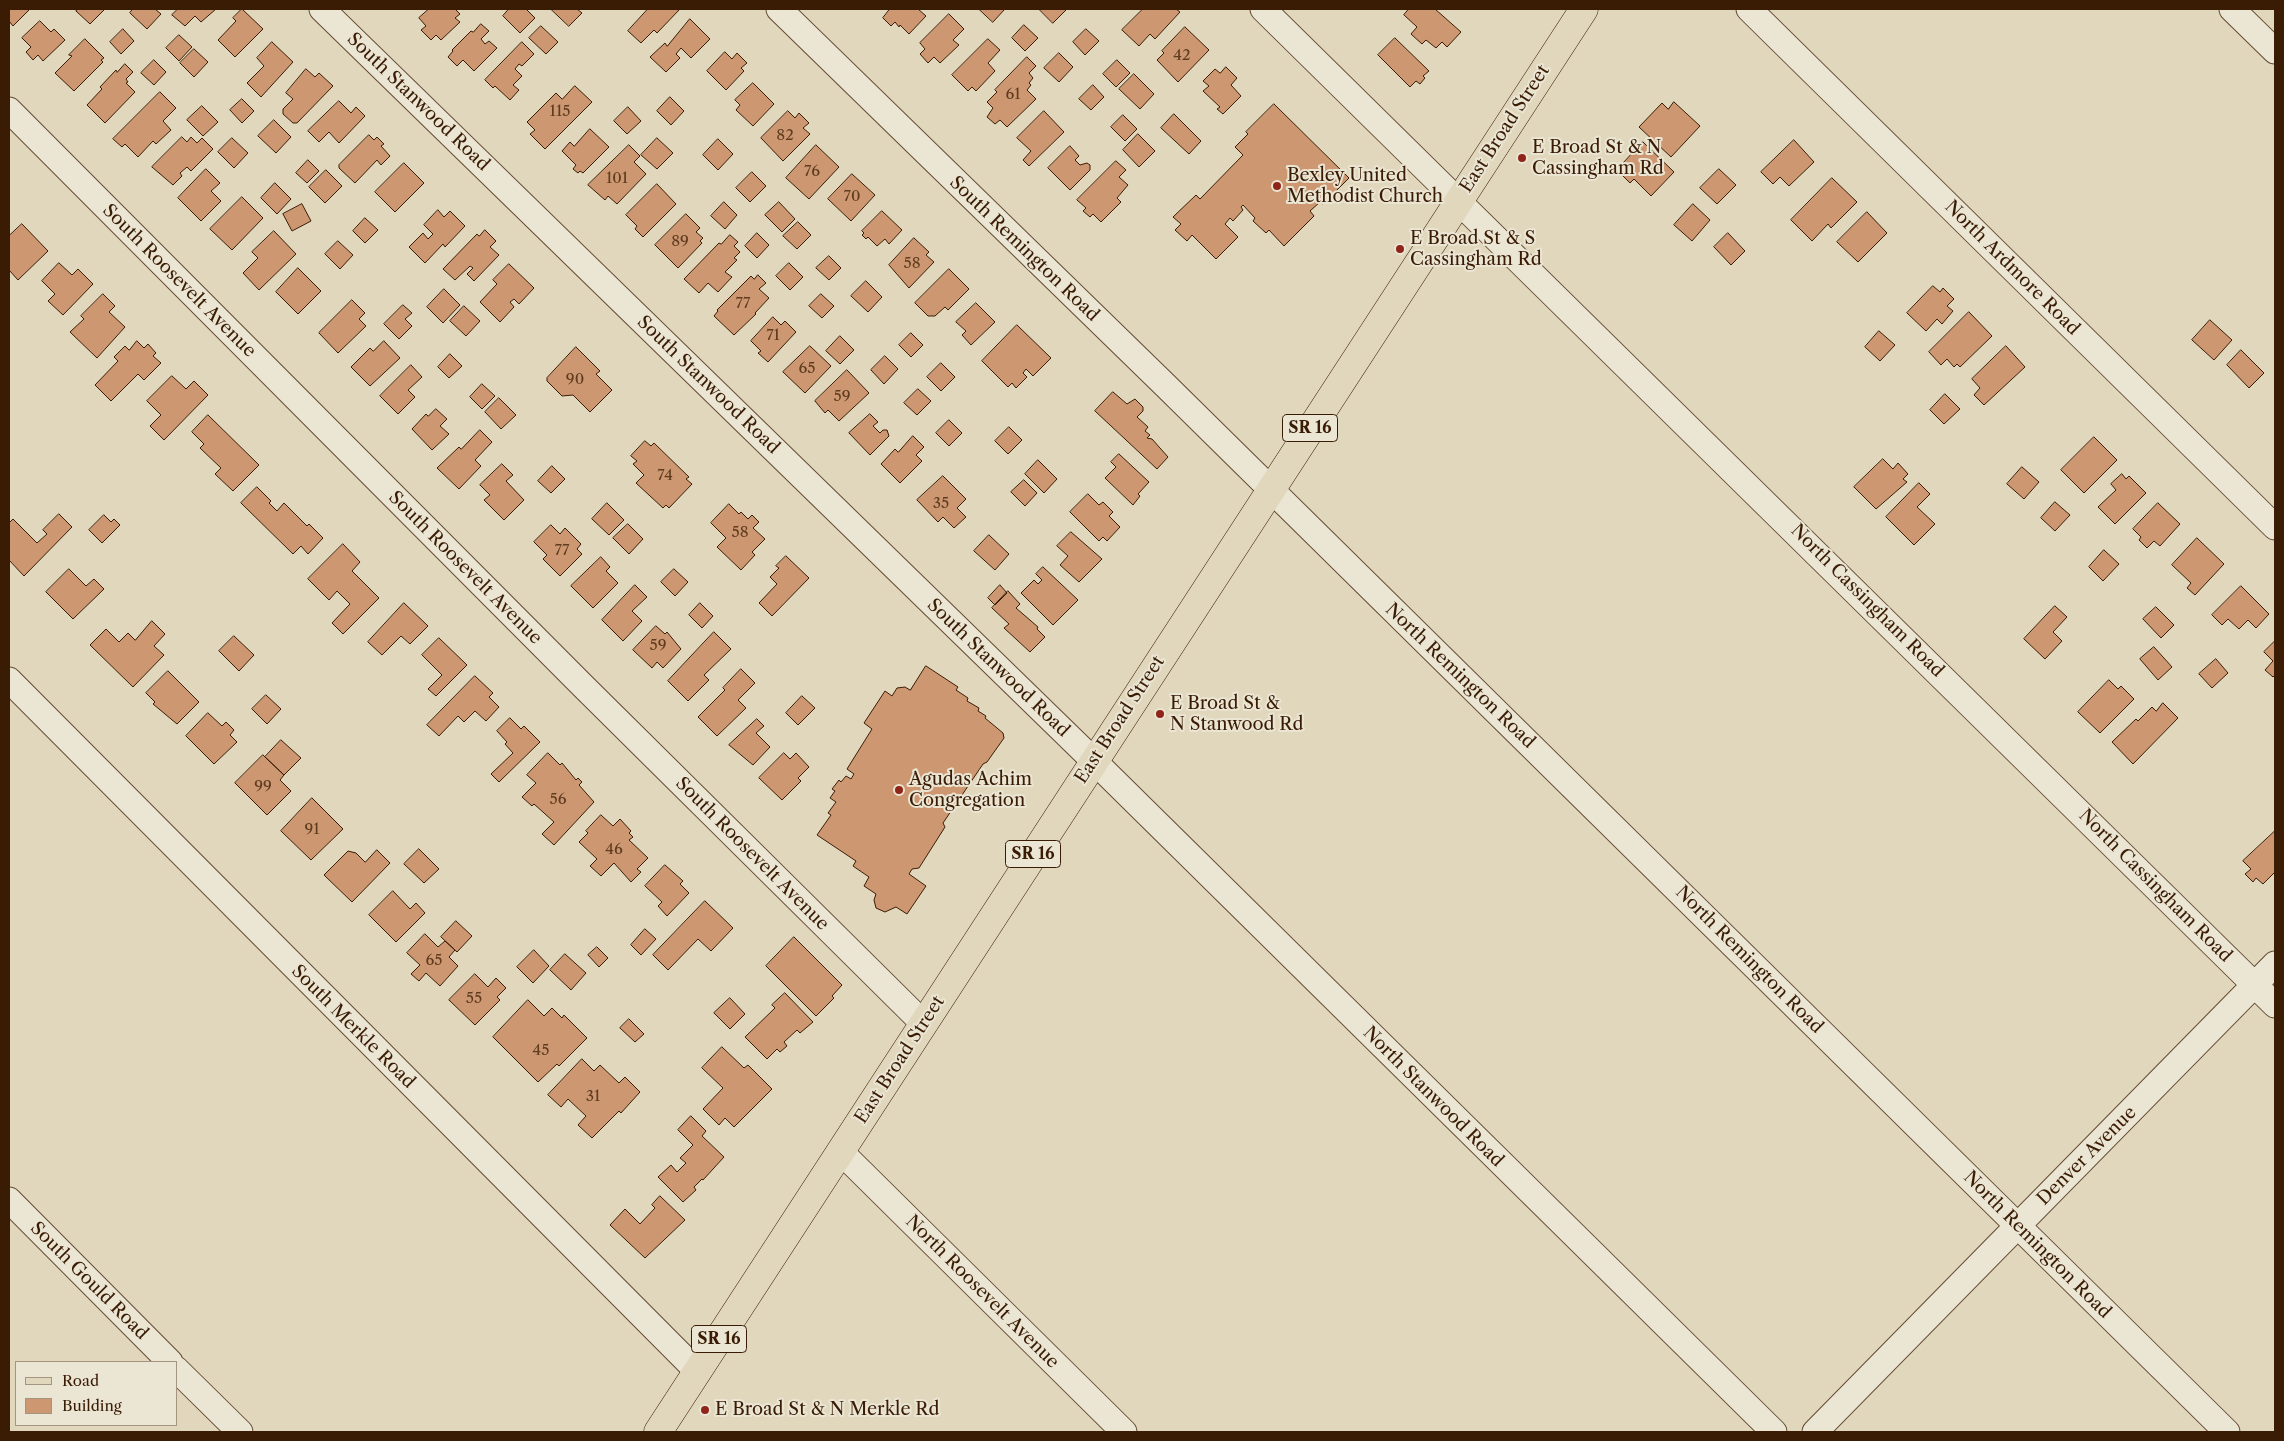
<!DOCTYPE html>
<html>
<head>
<meta charset="utf-8">
<style>
	body { margin:0 }
	#map { position:relative; width:2284px; height:1441px; overflow:hidden; background:#e0d7bd; font-family:"Libre Caslon Text",serif }
	canvas { display:block }
	.frame { position:absolute; inset:0; border:10px solid #3a1c04; pointer-events:none }
	.legend { position:absolute; left:15px; top:1361px; width:162px; height:65px; box-sizing:border-box; background:#ebe5d4; border:1px solid #a49581; margin:0; padding:6px 9px; list-style:none; font-size:15px; color:#3a1c04 }
	.legend li { display:flex; align-items:center; gap:10px; height:25px }
	.legend b { width:25px; border:1px solid #a49581 }
</style>
</head>
<body>
<div id="map">
<canvas width="2284" height="1441"></canvas>
<div class="frame"></div>
<ul class="legend">
<li><b style="height:6px;background:#e0d7bd"></b>Road</li>
<li><b style="height:14px;background:#cd9871"></b>Building</li>
</ul>
</div>
<script>
const ctx = document.querySelector('canvas').getContext('2d');
ctx.lineJoin = 'round';
function fill(path, color) { ctx.fillStyle = color; ctx.fill(path, 'evenodd'); }
function trace(path, color, width, dash) { ctx.strokeStyle = color; ctx.lineWidth = width; ctx.lineCap = dash ? 'butt' : 'round'; ctx.setLineDash(dash || []); ctx.stroke(path); }
function label(font, color, halo, rows, align = 'center') {
  ctx.font = font + ' "Libre Caslon Text",serif'; ctx.lineWidth = 4; ctx.setLineDash([]); ctx.textBaseline = 'middle'; ctx.strokeStyle = halo; ctx.fillStyle = color; for (const [text, x, y, turn = 0] of rows) {
    ctx.save(); ctx.translate(x, y); ctx.rotate((+turn || 0) * Math.PI / 180); ctx.textAlign = isNaN(turn) ? turn : align; if (halo) ctx.strokeText(text, 0, 0); ctx.fillText(text, 0, 0); ctx.restore();
  }
}
const building = new Path2D(`
	M9 9H30L13 26 9 21Z
	M79 9H102L104 10 90 24 76 11Z
	M133 9H155L161 14 147 29 130 13Z
	M178 9H216L201 22 195 16 185 26 172 15Z
	M242 9 263 29 235 57 218 40 236 21 233 18Z
	M429 9H455L460 14 455 18 460 22 441 40 436 35 431 40 421 30 426 26 419 18Z
	M509 9H526L535 18 520 33 503 16Z
	M551 9H577L582 13 569 26Z
	M648 9H680L657 33 654 30 641 43 628 31Z
	M890 9H918L926 16 909 34 900 25 899 27 895 22 891 26 883 18Z
	M979 9H1005L993 22Z
	M1039 9H1067L1053 23Z
	M1143 9H1176L1180 12 1155 39 1150 34 1139 46 1122 30Z
	M1409 9H1435L1461 32 1447 47 1442 42 1436 48 1426 40 1422 44 1411 34 1417 27 1404 15Z
	M949 14 964 29 953 40 959 45 940 63 934 57 928 63 920 54 925 49 920 43Z
	M690 19 710 39 691 58 681 48 676 54 680 58 666 72 650 57 665 43 667 46Z
	M40 21 51 32 54 29 65 40 43 61 38 55 33 60 26 52 31 47 22 38Z
	M481 24 489 31 481 39 485 44 489 41 497 48 474 71 463 60 457 66 448 57 453 51 452 50 471 31 473 32Z
	M1024 25 1038 38 1025 51 1012 38Z
	M541 26 558 42 546 54 529 38Z
	M1185 27 1209 50 1178 82 1157 60 1164 53 1162 51Z
	M123 29 134 41 121 54 110 42Z
	M1086 29 1099 41 1085 55 1073 42Z
	M179 35 192 47 179 61 166 48Z
	M1395 38 1429 71 1423 76 1425 78 1420 84 1416 81 1410 87 1378 55Z
	M85 39 104 58 101 60 103 62 74 91 55 73 72 56 69 55Z
	M988 39 1000 50 988 63 995 71 976 91 972 87 968 91 952 75Z
	M272 42 293 62 261 97 247 83 264 66 257 58Z
	M522 42 534 54 522 66 519 64 515 69 522 76 513 85 519 90 510 100 495 86 493 88 485 80Z
	M194 49 208 62 194 77 180 63Z
	M725 52 732 59 737 53 747 63 741 68 744 71 726 90 707 71Z
	M1059 53 1073 67 1059 82 1044 68Z
	M1027 57 1036 66 1029 73 1033 78 1029 83 1031 85 1027 90 1036 99 1007 127 1000 120 995 124 987 117 993 108 987 102 997 92 995 90Z
	M154 60 166 72 154 85 141 73Z
	M1117 60 1130 73 1116 87 1103 74Z
	M125 64 133 72 126 79 128 82 126 83 135 92 105 123 87 105 102 89 100 87 116 70 117 72Z
	M1226 67 1237 78 1231 85 1241 96 1223 114 1217 109 1220 107 1203 91 1209 86 1203 81 1215 69 1220 73Z
	M306 69 315 77 319 73 333 86 297 123H293L283 114V109L293 99 286 93Z
	M1134 74 1154 94 1140 109 1119 89Z
	M753 83 774 104 753 126 736 110 740 105 735 100Z
	M1093 85 1104 97 1091 110 1079 99Z
	M575 86 592 102 545 149 530 134 535 130 527 122 556 93 562 99Z
	M160 92 176 108 163 121 171 130 156 144 153 141 138 157 125 144 122 147 113 139Z
	M670 97 684 111 671 125 657 111Z
	M242 99 254 111 242 123 230 110Z
	M339 101 351 113 356 107 365 116 339 143 329 132 319 142 308 131Z
	M1674 102 1700 126 1671 157 1639 127 1662 103 1668 109Z
	M1274 104 1349 178 1323 204 1320 202 1310 211 1314 216 1284 246 1269 230 1266 233 1253 221 1255 218 1243 205 1241 207 1243 210 1233 221 1230 218 1225 224 1238 237 1216 259 1192 235 1187 241 1175 230 1181 224 1173 217 1196 195 1200 199 1243 155 1235 147 1248 134 1246 132Z
	M202 106 218 122 203 136 187 120Z
	M628 107 641 121 627 134 614 121Z
	M788 111 795 118 799 113 809 123 803 128 810 134 783 161 761 138Z
	M1044 111 1064 132 1029 166 1023 160 1031 151 1017 138Z
	M1174 114 1201 141 1189 154 1161 128Z
	M1123 115 1137 129 1125 141 1111 127Z
	M274 120 291 137 276 153 258 136Z
	M590 129 609 147 583 173 580 171 578 173 573 169 576 165 562 151 570 142 574 146Z
	M1138 134 1155 151 1139 167 1123 150Z
	M369 135 374 140 377 137 384 144 381 146 390 156 381 165 377 160 355 183 339 168V165Z
	M182 137 187 142 191 137 197 143 202 138 213 149 191 171 187 167 180 173 182 176 173 185 152 167Z
	M232 138 248 153 234 168 218 152Z
	M657 138 673 153 657 169 641 155Z
	M718 139 733 154 718 170 703 155Z
	M1794 140 1814 162 1789 186 1780 177 1773 184 1761 172Z
	M1643 142 1674 172 1651 196 1634 179 1630 183 1617 170Z
	M629 145 640 156 634 162 646 174 617 204 608 196 605 200 588 185Z
	M816 145 839 167 809 199 786 178Z
	M1070 146 1079 156 1075 160 1080 165 1087 163 1090 165V170L1070 190 1048 168Z
	M308 160 319 171 307 183 296 173Z
	M1116 161 1126 170 1119 177 1128 185 1117 198 1121 202 1101 222 1093 214 1090 217 1083 211 1086 208 1077 200Z
	M404 163 424 183 395 212 375 192Z
	M206 169 220 183 211 191 221 201 201 221 178 198Z
	M1719 169 1736 185 1717 204 1700 188Z
	M326 170 342 186 325 203 309 187Z
	M752 172 766 186 750 202 736 188Z
	M852 174 875 195 851 221 828 199Z
	M1832 178 1857 202 1831 228 1828 224 1812 241 1791 220Z
	M275 183 291 199 277 214 261 198Z
	M657 184 676 204 643 237 635 229 637 226 626 215Z
	M242 197 263 218 232 250 210 229Z
	M724 202 737 215 725 229 711 216Z
	M779 202 795 219 782 232 765 215Z
	M302 204 311 221 292 231 283 214Z
	M1693 204 1710 220 1692 241 1674 225Z
	M438 210 444 217 450 211 465 226 445 247 443 244 425 263 409 247 423 233 428 239 433 234 424 225Z
	M882 211 902 230 889 244 885 239 877 246 868 237 866 239 862 235 864 233 862 231Z
	M1867 212 1887 233 1858 262 1837 242Z
	M686 214 700 228 696 232 703 238 700 241 702 243 678 268 655 245Z
	M365 218 378 230 365 243 353 231Z
	M798 222 811 235 797 249 783 236Z
	M22 224 48 251 18 280 9 270V236Z
	M485 230 496 241 490 247 499 255 474 281 467 274 473 268 470 266 455 280 443 269 477 234 479 236Z
	M274 231 296 254 259 290 243 273 258 258 252 252Z
	M757 233 769 245 757 258 745 246Z
	M1728 233 1745 251 1731 265 1714 247Z
	M730 235 738 242 734 246 740 252 734 258 737 260 725 272 732 277 718 292 708 283 699 293 684 279 719 243 721 244Z
	M914 238 929 252 926 255 934 262 909 288 889 265Z
	M338 241 353 255 340 269 325 254Z
	M829 256 841 268 829 280 816 268Z
	M59 263 72 275 78 269 93 284 63 315 48 301 55 294 42 281Z
	M789 263 803 277 790 290 776 276Z
	M509 264 534 288 519 304 514 299 510 302 514 307 500 322 480 302 497 284 493 280Z
	M298 268 321 291 298 314 276 292Z
	M949 269 969 289 948 310 945 307 935 316H928L915 303Z
	M758 275 766 283 759 289 769 298 755 313 756 314 734 335 714 316 718 311 717 310 751 276 754 279Z
	M866 281 882 297 868 312 851 296Z
	M1933 286 1940 292 1943 288 1954 299 1947 306 1953 311 1942 324 1937 319 1926 331 1907 313Z
	M444 289 460 305 443 323 427 307Z
	M103 294 115 306 109 312 125 327 97 358 70 332 84 319 81 316Z
	M821 294 834 306 822 318 809 306Z
	M352 300 365 313 359 319 366 326 338 353 319 333Z
	M976 303 995 322 971 345 962 335 966 331 956 322Z
	M403 305 412 313 405 319 412 326 399 339 384 324Z
	M464 306 480 321 466 336 450 321Z
	M1969 312 1992 336 1960 367 1957 364 1954 367 1947 359 1941 365 1929 352Z
	M773 317 781 325 785 321 796 332 768 362 758 353 761 351 751 341Z
	M2210 320 2232 340 2214 360 2192 340Z
	M1017 325 1051 358 1033 376 1026 369 1023 373 1027 377 1016 388 1012 383 1008 387 982 361Z
	M1879 331 1895 345 1880 361 1865 347Z
	M911 333 923 345 911 357 899 345Z
	M840 336 854 350 840 364 826 351Z
	M137 341 144 348 148 344 156 353 153 356 161 363 144 380 138 374 111 401 95 385 118 361 114 357 125 346 129 350Z
	M384 341 400 358 370 386 351 367 370 348 373 351Z
	M810 346 831 366 805 393 783 372Z
	M2006 346 2025 367 1984 405 1974 395 1980 388 1972 379Z
	M576 347 600 371 596 374 612 390 590 412 573 395 562 396 547 381V378Z
	M2241 350 2264 373 2249 388 2227 365Z
	M450 354 462 366 449 378 438 367Z
	M885 356 898 369 884 384 871 370Z
	M941 363 955 377 941 391 927 377Z
	M411 365 422 377 408 390 415 397 398 414 380 396Z
	M847 370 869 393 839 421 828 410 825 413 815 401Z
	M172 376 186 389 194 381 208 395 164 440 150 426 161 415 147 401Z
	M482 384 495 396 482 409 470 397Z
	M918 389 931 401 917 415 904 403Z
	M1113 392 1127 404 1135 399 1143 407V411L1137 417 1148 427 1145 431 1150 435 1147 438 1152 439 1168 457 1157 469 1095 411Z
	M1945 394 1960 409 1944 424 1930 410Z
	M499 398 516 415 501 429 485 412Z
	M436 409 447 419 440 426 449 434 432 450 412 429 426 414 428 416Z
	M870 414 878 422 873 426 880 433 883 430H887L889 436 870 455 849 433Z
	M208 415 259 465 233 491 215 474 221 468 200 448 204 444 192 432Z
	M949 420 962 433 949 446 936 433Z
	M1009 427 1022 440 1008 454 995 441Z
	M480 430 492 442 475 460 481 466 459 489 437 468 459 447 461 449Z
	M913 436 924 447 916 455 922 461 900 483 881 464 895 449 898 452Z
	M2094 437 2117 460 2084 493 2061 470Z
	M645 441 651 446 654 443 689 477 686 479 692 484 669 508 666 505 663 508 636 483 644 475 633 464 637 461 631 456Z
	M1119 454 1149 482 1138 494 1140 496 1133 505 1105 478 1116 467 1111 462Z
	M1883 459 1893 469 1898 463 1908 474 1903 479 1907 482 1876 509 1854 487Z
	M1038 460 1057 479 1044 493 1025 474Z
	M502 464 513 475 506 481 524 500 504 520 484 500 490 495 480 485Z
	M552 466 565 479 551 493 538 481Z
	M2022 467 2039 482 2024 499 2007 484Z
	M2122 474 2126 479 2129 476 2146 493 2115 524 2098 507 2116 490 2111 484Z
	M943 476 966 499 957 508 966 517 954 528 943 517 938 522 917 500Z
	M1024 480 1037 493 1025 506 1011 492Z
	M1919 483 1930 494 1917 507 1935 524 1914 545 1886 517Z
	M257 487 271 501 269 503 277 511 284 503 307 526 309 524 323 538 308 554 301 546 293 554 241 503Z
	M1088 494 1099 505 1103 502 1113 512 1109 516 1120 527 1107 541 1103 537 1099 541 1070 512Z
	M2055 502 2070 515 2055 531 2041 518Z
	M607 503 624 520 609 535 592 519Z
	M2158 503 2180 524 2160 546 2154 541 2147 548 2139 540 2141 537 2133 529Z
	M729 504 739 514 741 512 748 519 752 515 759 522 753 528 765 539 752 552 755 555 741 570 717 547 726 538 711 523Z
	M59 514 72 527 24 576 9 560V523L13 519 37 543 47 534 43 530Z
	M104 515 111 522 114 519 120 525 102 543 89 530Z
	M628 524 643 539 629 554 613 538Z
	M551 525 560 534 565 528 581 544 577 549 582 554 560 576 543 559 547 555 534 542Z
	M1071 532 1102 559 1079 582 1060 565 1068 556 1057 546Z
	M989 535 1009 554 995 570 974 551Z
	M2197 538 2224 564 2195 595 2187 588 2191 583 2172 565Z
	M343 544 360 562 352 571 379 598 343 634 332 623 350 604 337 591 329 600 308 579Z
	M2104 550 2119 564 2103 581 2089 567Z
	M786 556 809 578 772 616 759 603 777 584 770 577 779 568 776 566Z
	M601 557 610 567 606 571 618 583 593 608 571 586Z
	M1043 567 1078 600 1053 625 1021 593 1034 580 1038 584 1042 580 1036 574Z
	M69 569 86 586 94 579 104 589 73 619 46 592Z
	M674 569 688 582 675 596 661 582Z
	M635 585 647 597 632 611 642 621 623 641 602 620Z
	M1000 585 1007 593 995 605 988 598Z
	M2241 586 2269 614 2256 628 2248 620 2239 629 2228 619 2222 625 2212 615Z
	M1008 591 1020 604 1016 608 1038 627 1037 629 1045 637 1030 652 1004 628 1009 624 992 608Z
	M404 603 428 626 410 644 401 636 382 655 368 642Z
	M700 603 713 616 702 628 689 615Z
	M2055 606 2067 617 2053 632 2062 641 2045 659 2024 639Z
	M2156 607 2174 625 2161 638 2143 619Z
	M152 621 165 634 154 646 164 655 133 687 90 645 106 629 119 642 128 633 135 640Z
	M656 626 665 634 667 632 681 649 663 668 657 662 652 668 633 650Z
	M714 632 731 649 704 675 709 680 688 701 668 681Z
	M234 636 254 655 239 671 219 651Z
	M439 638 467 665 436 696 428 689 442 675 422 655Z
	M2275 641V675L2273 677 2265 670 2273 661 2264 652Z
	M2154 647 2172 667 2158 680 2140 659Z
	M2216 659 2228 673 2212 688 2199 674Z
	M926 666 958 687 956 690 968 698 967 701 979 708 978 711 986 716 985 718 1003 733 1004 738 987 762 983 764 943 823 945 827 919 868 912 869 909 874 926 886 907 914 896 907 885 912 876 908 874 900 876 894 864 886 869 877 853 866 856 861 817 835 831 815 828 813 836 802 830 798 835 791 832 789 839 780 841 782 846 776 851 779 854 774 847 769 872 729 864 723 885 691 892 696 897 688 905 687 910 690Z
	M741 669 755 683 738 700 746 708 717 736 698 717 725 690 723 688Z
	M168 671 199 702 177 724 153 704 155 702 146 693Z
	M475 676 493 693 489 697 499 707 486 721 475 711 464 722 458 716 439 736 427 725Z
	M2109 680 2118 689 2121 686 2134 699 2100 733 2078 712Z
	M266 695 281 709 267 724 252 709Z
	M802 696 815 708 798 725 786 713Z
	M2163 703 2178 718 2133 764 2112 742 2136 719 2138 721 2152 707 2156 711Z
	M208 713 222 726 226 722 234 730 230 735 237 742 214 764 186 736Z
	M510 718 521 729 524 726 540 742 499 782 491 774 513 753 505 744 507 742 497 731Z
	M757 719 764 726 756 733 770 747 753 765 729 745Z
	M281 740 301 758 284 775 265 757Z
	M548 753 560 765 562 763 576 780 578 778 582 782 579 785 594 802 554 845 542 834 554 822 534 804 532 806 522 797 536 783 527 775Z
	M784 753 790 759 796 753 809 767 798 778 801 781 782 800 759 778Z
	M263 755 284 775 280 780 291 791 267 815 235 783Z
	M312 798 343 829 311 860 281 831Z
	M601 815 613 826 620 819 631 831 629 833 633 837 629 840 648 858 637 869 641 872 631 882 614 863 601 876 590 866 597 859 579 842 588 833 586 831Z
	M2275 831V872L2263 884 2256 878 2253 882 2245 874 2251 869 2243 861Z
	M419 849 439 869 424 883 404 864Z
	M377 850 390 863 352 902 324 875 348 851 356 853 365 862Z
	M665 865 683 881 680 884 689 893 667 916 658 906 662 902 645 886Z
	M393 891 410 909 416 903 425 913 396 942 369 915Z
	M705 901 733 928 711 951 698 939 668 970 653 955Z
	M456 921 472 936 457 952 441 937Z
	M645 929 656 939 641 955 631 945Z
	M425 934 438 947 445 941 455 950 449 957 458 966 440 986 426 973 419 981 411 974 420 965 407 953Z
	M794 937 842 985 832 996 834 998 816 1016 766 966Z
	M597 947 608 958 599 967 588 955Z
	M534 950 549 966 533 983 517 967Z
	M565 954 586 973 571 990 550 970Z
	M475 974 488 987 496 978 506 988 497 997 500 1000 475 1025 449 1000Z
	M785 993 813 1022 800 1033 797 1030 784 1042 787 1046 780 1052 777 1049 767 1059 745 1037 775 1008 772 1005Z
	M730 998 745 1014 730 1029 714 1013Z
	M528 1000 544 1016 552 1008 562 1018 564 1015 587 1038 559 1066 557 1064 538 1082 493 1037Z
	M629 1019 644 1034 635 1042 620 1028Z
	M722 1047 744 1068 748 1065 772 1089 734 1127 725 1118 719 1125 703 1109 723 1088 702 1068Z
	M582 1059 594 1071 600 1065 619 1083 625 1077 640 1092 621 1113 619 1111 592 1138 578 1125 586 1116 568 1099 561 1107 548 1095Z
	M691 1116 706 1131 702 1136 724 1157 703 1180 702 1179 694 1187 696 1190 683 1202 658 1177 671 1165 677 1172 686 1163 680 1158 693 1145 678 1130Z
	M660 1196 685 1220 645 1258 610 1225 625 1209 640 1224 655 1208 652 1205Z`);
const minor = new Path2D(`
	M322 9 1094 761 1774 1432
	M779 9 1165 385 2227 1432
	M1263 9 2275 1005
	M1749 9 2275 527
	M2232 9 2275 51
	M9 110 583 686 923 1023
	M9 680 698 1372
	M841 1152 1124 1432
	M9 1200 170 1362
	M176 1369 240 1432
	M1815 1432 2275 964`);
const major = new Path2D(`
	M658 1432 1584 9`);
const markers = [
	[1522,158,5,"#8f2418"],
	[1277,186,5,"#8f2418"],
	[1400,249,5,"#8f2418"],
	[1160,714,5,"#8f2418"],
	[899,790,5,"#8f2418"],
	[705,1410,5,"#8f2418"]
];
const numberNames = [
	["42",1182,56],
	["61",1013,95],
	["115",560,112],
	["82",785,136],
	["76",812,172],
	["101",617,179],
	["70",852,197],
	["89",680,242],
	["58",912,264],
	["77",743,304],
	["71",773,336],
	["65",807,369],
	["90",575,380],
	["59",842,397],
	["74",665,476],
	["35",941,504],
	["58",740,533],
	["77",562,551],
	["59",658,646],
	["99",263,787],
	["56",558,800],
	["91",312,830],
	["46",614,850],
	["65",434,961],
	["55",474,999],
	["45",541,1051],
	["31",593,1097]
];
const shields = [
	[1310,428,55],
	[1033,854,55],
	[719,1339,55]
];
const shieldNames = [
	["SR 16",1310,428],
	["SR 16",1033,854],
	["SR 16",719,1339]
];
const streetNames = [
	["South Stanwood Road",418,102,44],
	["East Broad Street",1505,129,-57],
	["South Remington Road",1024,249,44],
	["North Ardmore Road",2012,268,45],
	["South Roosevelt Avenue",179,281,45],
	["South Stanwood Road",708,385,44],
	["South Roosevelt Avenue",465,568,45],
	["North Cassingham Road",1867,601,45],
	["South Stanwood Road",998,668,44],
	["North Remington Road",1460,676,44],
	["East Broad Street",1120,720,-57],
	["South Roosevelt Avenue",752,854,45],
	["North Cassingham Road",2155,886,45],
	["North Remington Road",1749,960,45],
	["South Merkle Road",353,1027,45],
	["East Broad Street",900,1060,-57],
	["North Stanwood Road",1433,1097,45],
	["Denver Avenue",2087,1156,-45],
	["North Remington Road",2037,1245,45],
	["South Gould Road",89,1281,45],
	["North Roosevelt Avenue",982,1292,45]
];
const poiNames = [
	["E Broad St & N",1532,148],
	["Cassingham Rd",1532,169],
	["Bexley United",1287,176],
	["Methodist Church",1287,197],
	["E Broad St & S",1410,239],
	["Cassingham Rd",1410,260],
	["E Broad St &",1170,704],
	["N Stanwood Rd",1170,725],
	["Agudas Achim",909,780],
	["Congregation",909,801],
	["E Broad St & N Merkle Rd",715,1410]
];
fill(building, '#cd9871');
trace(building, '#3a1c04', 1);
trace(minor, '#644b32', 27);
trace(major, '#3a1c04', 29);
trace(minor, '#ebe5d4', 25);
trace(major, '#e0d7bd', 28);
for (const [x, y, r, color] of markers) { const dot = new Path2D(); dot.arc(x, y, r, 0, 2 * Math.PI); ctx.fillStyle = color; ctx.fill(dot); trace(dot, '#ebe5d4', 2); }
label('15px', '#5f3b1f', null, numberNames);
for (const [x, y, w] of shields) { const box = new Path2D(); box.roundRect(x - w / 2, y - 13.5, w, 27, 4); ctx.fillStyle = '#ebe5d4'; ctx.fill(box); trace(box, '#3a1c04', 1); }
label('bold 16px', '#3a1c04', null, shieldNames);
label('18px', '#3a1c04', '#ebe5d4', streetNames);
label('18px', '#3a1c04', '#ebe5d4', poiNames, 'left');
</script>
</body>
</html>
